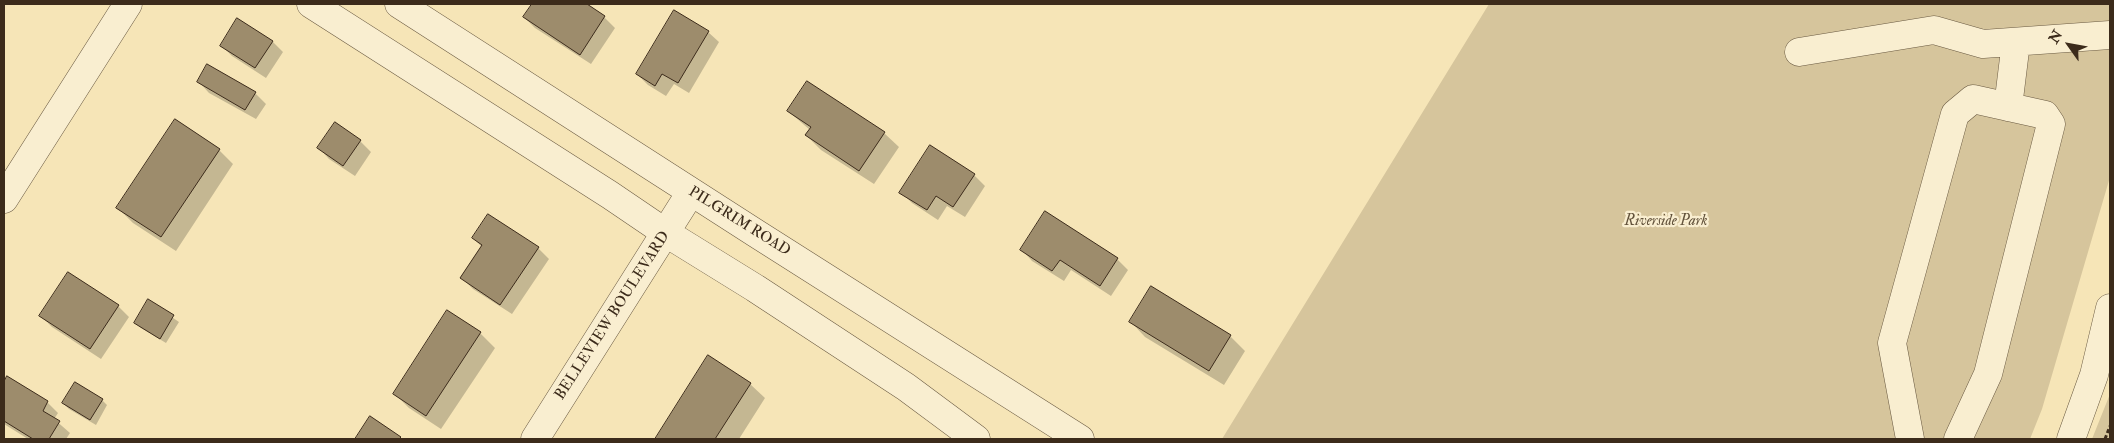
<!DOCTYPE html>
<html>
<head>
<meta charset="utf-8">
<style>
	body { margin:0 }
	#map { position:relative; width:2114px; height:443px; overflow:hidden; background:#f6e5b7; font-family:"IM FELL Double Pica",serif }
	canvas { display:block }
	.frame { position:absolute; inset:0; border:5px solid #3c2b1b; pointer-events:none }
	.north { position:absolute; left:2044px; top:20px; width:50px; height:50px; -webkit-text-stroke:4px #f9eed0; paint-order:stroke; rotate:302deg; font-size:14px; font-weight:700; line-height:20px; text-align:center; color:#3c2b1b }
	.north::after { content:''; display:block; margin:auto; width:18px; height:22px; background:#3c2b1b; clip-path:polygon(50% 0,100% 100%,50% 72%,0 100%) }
</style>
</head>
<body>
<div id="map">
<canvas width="2114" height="443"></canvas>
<div class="frame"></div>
<div class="north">N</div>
</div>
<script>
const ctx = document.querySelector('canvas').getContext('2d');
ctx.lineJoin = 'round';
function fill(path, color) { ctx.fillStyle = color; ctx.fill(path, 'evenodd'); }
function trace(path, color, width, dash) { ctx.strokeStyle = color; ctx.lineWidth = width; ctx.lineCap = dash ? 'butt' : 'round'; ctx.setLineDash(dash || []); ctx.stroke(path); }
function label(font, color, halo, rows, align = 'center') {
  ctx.font = font + ' "IM FELL Double Pica",serif'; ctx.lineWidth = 4.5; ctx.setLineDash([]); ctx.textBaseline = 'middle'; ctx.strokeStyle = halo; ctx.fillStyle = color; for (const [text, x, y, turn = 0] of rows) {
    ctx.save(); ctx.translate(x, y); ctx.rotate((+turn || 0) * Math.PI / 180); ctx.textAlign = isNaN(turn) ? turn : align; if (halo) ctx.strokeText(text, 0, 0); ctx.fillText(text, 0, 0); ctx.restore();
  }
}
const green = new Path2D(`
	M1489 4H2110V177L2042 409 2030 439H1222Z
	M2110 394V439H2092Z`);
const shadow = new Path2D(`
	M533 4H584L604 17 615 28 591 64 535 28 524 17Z
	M708 32 719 42 689 93 674 84 666 96 648 85 637 74Z
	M272 41 283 52 266 78 232 56 221 45Z
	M199 82 255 93 266 104 256 119 209 93Z
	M788 111 884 133 899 147 874 184 821 150 806 135 810 130Z
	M360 141 371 152 355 176 329 159 319 148Z
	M219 150 233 164 176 251 133 223 118 208Z
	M974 175 985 186 965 217 947 206 938 220 912 203 901 192Z
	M473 238 538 248 549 259 512 314 473 289 462 278 482 247Z
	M1022 250 1117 259 1128 270 1111 296 1071 270 1064 281 1032 261Z
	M148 301 179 322 166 343 141 328 135 323Z
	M118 306 129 317 101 359 52 327 41 316Z
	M1131 322 1230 336 1245 351 1224 385 1145 337Z
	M480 333 495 348 441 429 409 408 394 393Z
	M709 357 750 384 765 398 739 439H657Z
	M8 378 47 402 58 413 54 419 70 433 66 439H28L4 424V385Z
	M102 400 107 405 96 425 69 409 63 403Z
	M370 418 400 437 402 439H356Z`);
const building = new Path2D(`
	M532 4H587L605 16 580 55 523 17Z
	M674 10 709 31 678 83 662 74 655 86 636 74Z
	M237 18 273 41 255 68 220 46Z
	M207 64 256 92 245 110 197 82Z
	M807 81 885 132 859 171 805 135 811 127 787 111Z
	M175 119 220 149 161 237 116 208Z
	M335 122 361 140 343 166 317 148Z
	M930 145 975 174 953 207 936 196 927 210 899 193Z
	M1045 211 1118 258 1100 286 1060 260 1052 271 1020 250Z
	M488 214 539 247 500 305 460 278 482 245 472 238Z
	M68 272 119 305 90 349 39 316Z
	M1151 286 1231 335 1209 371 1129 322Z
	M148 299 174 315 160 339 134 323Z
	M447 310 481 332 426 416 393 394Z
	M708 355 751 383 715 439H655Z
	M7 376 48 401 43 411 60 421 49 439H33L4 421V382Z
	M75 382 103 399 90 420 62 403Z
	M370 416 401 437 399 439H355Z`);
const path = new Path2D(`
	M2105 439 2110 426`);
const minor = new Path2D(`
	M311 4 610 195 666 233 755 288 906 387 976 439
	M399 4 757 234 1080 439
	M1799 52 1934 30 1983 44 2110 35
	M2008 107 2016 42
	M4 199 128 4
	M535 439 691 192
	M1910 439 1892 343 1955 114 1973 99 2045 115 2051 124 1988 374 1958 439
	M2071 439 2094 375 2110 308`);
const streetNames = [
	["PILGRIM ROAD",739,222,32],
	["BELLEVIEW BOULEVARD",613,316,-57]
];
const parkNames = [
	["Riverside Park",1666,222]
];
fill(green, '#d6c59c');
fill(shadow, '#0003');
fill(building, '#9d8c6c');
trace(building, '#3c2b1b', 1);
trace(minor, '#6a5a42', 29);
trace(path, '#3c2b1b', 3, [4, 2.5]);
trace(minor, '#f9eed0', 28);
label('15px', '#3c2b1b', '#f9eed0', streetNames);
label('italic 15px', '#62523b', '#f9eed0', parkNames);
</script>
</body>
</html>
